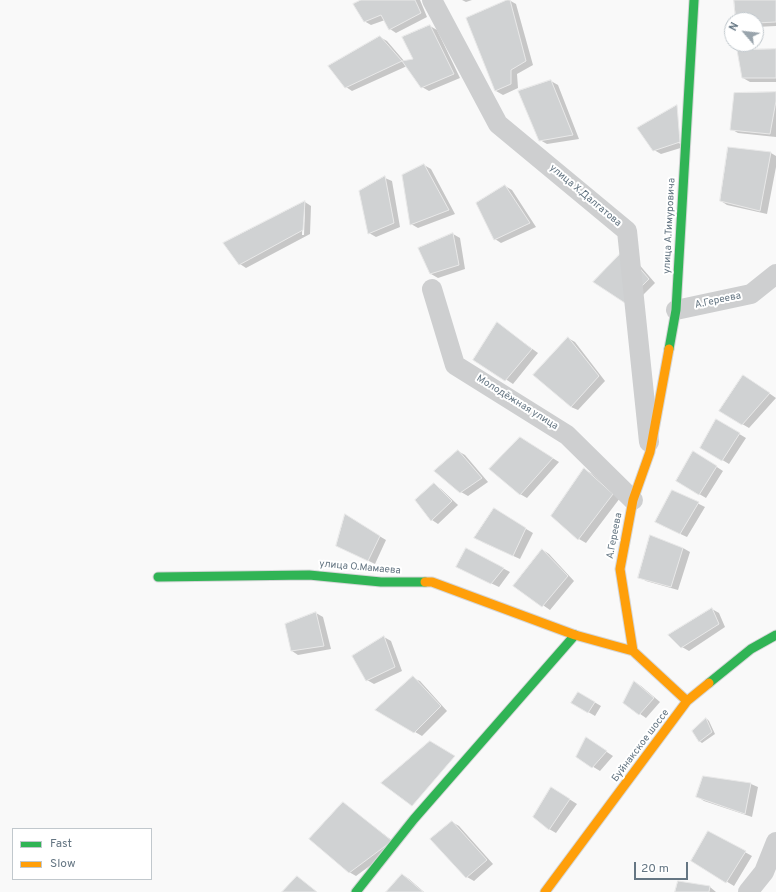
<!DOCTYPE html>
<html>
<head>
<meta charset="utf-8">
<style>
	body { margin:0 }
	#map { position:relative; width:776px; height:892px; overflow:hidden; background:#f9f9f9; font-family:Overpass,sans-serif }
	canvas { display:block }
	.legend { position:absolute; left:12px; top:828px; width:140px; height:52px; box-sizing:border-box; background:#fff; border:1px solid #c1c8cd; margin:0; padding:5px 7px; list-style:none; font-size:12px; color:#657683 }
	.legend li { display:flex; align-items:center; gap:8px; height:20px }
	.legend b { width:20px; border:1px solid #c1c8cd }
	.north { position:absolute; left:724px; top:12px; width:40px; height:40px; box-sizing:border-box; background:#fff; border:1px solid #c1c8cd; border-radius:50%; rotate:298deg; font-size:11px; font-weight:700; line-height:16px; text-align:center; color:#657683 }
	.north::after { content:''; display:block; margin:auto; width:14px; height:18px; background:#99a4ac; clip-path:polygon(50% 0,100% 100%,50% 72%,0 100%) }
	.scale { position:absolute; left:634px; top:862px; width:54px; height:18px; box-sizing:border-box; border:2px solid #657683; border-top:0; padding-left:5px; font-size:12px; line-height:14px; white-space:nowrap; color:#657683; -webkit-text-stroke:3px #fff; paint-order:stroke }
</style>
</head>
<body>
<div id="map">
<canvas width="776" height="892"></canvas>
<ul class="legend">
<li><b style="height:5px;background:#30b455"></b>Fast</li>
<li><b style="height:5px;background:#ff9f0a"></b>Slow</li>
</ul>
<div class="north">N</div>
<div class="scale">20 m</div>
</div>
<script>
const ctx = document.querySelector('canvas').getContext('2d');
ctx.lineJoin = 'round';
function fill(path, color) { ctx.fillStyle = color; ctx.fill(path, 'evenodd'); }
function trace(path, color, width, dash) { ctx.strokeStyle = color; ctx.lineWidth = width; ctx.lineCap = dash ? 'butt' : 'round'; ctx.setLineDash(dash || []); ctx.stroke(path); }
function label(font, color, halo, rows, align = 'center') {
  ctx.font = font + ' Overpass,sans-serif'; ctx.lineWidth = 4; ctx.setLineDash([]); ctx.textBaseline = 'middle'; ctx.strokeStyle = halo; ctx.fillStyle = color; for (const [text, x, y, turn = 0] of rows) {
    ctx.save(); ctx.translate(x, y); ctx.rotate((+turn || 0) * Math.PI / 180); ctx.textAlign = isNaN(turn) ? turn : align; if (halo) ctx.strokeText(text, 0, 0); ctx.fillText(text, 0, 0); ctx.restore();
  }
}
const shadow = new Path2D(`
	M364 0H420L427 17 396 33 390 29 385 20 371 25 364 21Z
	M462 0H472L466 2Z
	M509 0 516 4 533 65 517 74 518 88 503 95 496 91 467 18Z
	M735 0H776V26L756 27V20H737Z
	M430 26 437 30 460 78 429 91 422 87 407 66 352 91 346 87 380 37 387 41 405 62 414 60Z
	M776 50V82H750L743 78Z
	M551 81 558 85 579 139 547 144 540 140Z
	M776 93V137L738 133 731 129Z
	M638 129 687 146 661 154 654 150Z
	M729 148 771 153 776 156V167L767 214 727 205 721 201Z
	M424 165 431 169 455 214 418 228 411 224Z
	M385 178 392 181 400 227 376 237 369 233Z
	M505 186 512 190 536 227 501 243 495 239Z
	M305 202 311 206 310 234 246 268 240 264ZM303 209H305L304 235H302Z
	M453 234 460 238 465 269 438 278 431 274 420 248Z
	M631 255 655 283 632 306Z
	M498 324 538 353 513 384 475 359Z
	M568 338 575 342 605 381 578 410 571 407Z
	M750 380 776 398 749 428 720 411Z
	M716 420 746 438 729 464 701 447Z
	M520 438 559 462 527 498 520 494Z
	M458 451 465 455 488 482 468 496 461 492 436 471Z
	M700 456 723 471 706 498 677 481Z
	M584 470 591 473 620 498 586 543 579 539Z
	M435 485 441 489 458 505 438 524 432 520Z
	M673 491 705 507 687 537 663 526Z
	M494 510 533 533 520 559 482 542Z
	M346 516 386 540 375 564 344 549Z
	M683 548 690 552 678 590 646 581 640 577Z
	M467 549 510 572 499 587 457 567Z
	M543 550 549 554 574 581 550 610 515 586Z
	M712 609 719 613 725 627 689 651 682 647Z
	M316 613 323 617 331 649 298 655 292 651Z
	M384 637 391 641 402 671 374 684 367 680Z
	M413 678 420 681 447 711 422 736 377 710Z
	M635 682 641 686 660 702 646 718 624 703Z
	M579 693 601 706 595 716 573 703Z
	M707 719 709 721 715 734 702 743 699 741 693 731Z
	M593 743 613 756 600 771 577 757Z
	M704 778 751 784 758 787 752 817 704 801 698 797Z
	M558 792 577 804 556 833 549 829Z
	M343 803 398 845 356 876 349 872Z
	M452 822 459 826 493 864 474 881 467 877 432 839Z
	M709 832 752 856 734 886 693 861Z
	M403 875 409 879 424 892H387Z
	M678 882 710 887 716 892H676Z`);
const building = new Path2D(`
	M361 0H415L421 13 389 30 381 15 364 22 353 4Z
	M507 0H510L526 61 511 70V84L495 91 466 18Z
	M734 0H776V22L756 23V20H736Z
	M430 25 454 74 421 88 402 61 413 59 402 37Z
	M380 36 402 61 345 88 328 66Z
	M776 49V78H742L737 50Z
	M551 80 573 135 539 141 518 91Z
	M776 92V101L770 134 730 130 734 93Z
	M677 105 680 142 653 151 637 128Z
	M728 147 771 152 760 211 720 201Z
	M424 164 449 210 410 225 402 175Z
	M385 176 394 223 368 234 359 191Z
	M505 185 530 223 494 240 476 203Z
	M305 201 303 230 239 265 223 243Z
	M453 233 459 265 430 274 418 248Z
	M624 250 649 279 625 303 593 282Z
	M497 322 532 349 505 381 473 360Z
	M568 337 599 376 571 407 533 375Z
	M743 375 770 393 742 425 719 411Z
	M716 419 740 433 722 461 700 448Z
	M520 437 553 458 520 495 489 469Z
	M458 450 482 478 460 493 434 471Z
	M693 451 717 466 699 495 676 481Z
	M584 468 613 494 578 540 551 516Z
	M434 483 452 501 431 521 415 500Z
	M672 490 699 502 680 534 655 522Z
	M494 508 526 528 513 556 474 538Z
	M345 514 380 536 368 561 336 546Z
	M650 535 683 548 671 587 638 578Z
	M466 548 504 568 491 584 456 567Z
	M542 549 568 576 542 607 513 586Z
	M712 608 719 624 681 648 668 635Z
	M316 612 324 646 291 651 285 624Z
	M384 636 395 667 366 681 352 656Z
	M413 676 441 706 414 733 375 710Z
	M634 681 654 698 639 715 623 703Z
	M578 692 595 702 588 713 571 703Z
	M706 718 712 732 699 742 692 731Z
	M586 737 607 751 592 768 576 757Z
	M430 741 455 756 412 806 381 783Z
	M703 776 751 783 745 814 696 797Z
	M551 787 570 799 549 830 533 817Z
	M343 802 392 841 349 873 309 839Z
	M452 821 487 860 466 878 430 839Z
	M708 831 746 851 726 883 691 861Z
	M402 874 423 892H386Z
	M297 876 317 892H282Z
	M678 881 710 886 709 892H675Z`);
const street = new Path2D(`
	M432 0 498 124 627 231 649 442
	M432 289 455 365 567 435 633 500
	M676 310 751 294 776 274
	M748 892 764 872 776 842`);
const fast = new Path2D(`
	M669 349 676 310 694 0
	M158 577 309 575 381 582H425
	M709 683 751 649 776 635
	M356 892 414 819 575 635`);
const slow = new Path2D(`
	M425 582H432L575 635 633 651 687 701
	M633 651 620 569 633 500 650 452 669 349
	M545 892 687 701 709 683`);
const streetNames = [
	["улица Х.Далгатова",585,196,40],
	["улица А.Тимуровича",670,226,-87],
	["А.Гереева",718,301,-12],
	["Молодёжная улица",517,403,32],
	["A.Гереева",615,536,-79],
	["улица О.Мамаева",360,568,5],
	["Буйнакское шоссе",641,746,-53]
];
fill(shadow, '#0003');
fill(building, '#d0d2d3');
trace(building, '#e8e8e8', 1);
trace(fast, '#d5d6d7', 11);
trace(slow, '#d5d6d7', 11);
trace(street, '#cecfd0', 20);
trace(fast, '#30b455', 9);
trace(slow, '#ff9f0a', 9);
label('10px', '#657683', '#fff', streetNames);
</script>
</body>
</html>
